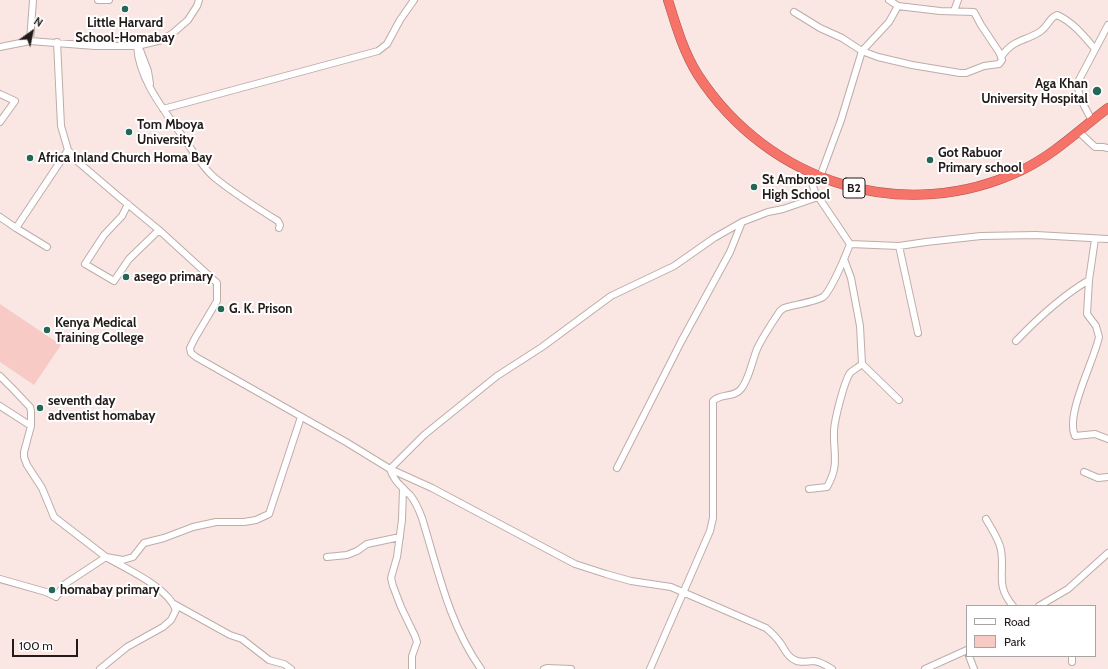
<!DOCTYPE html>
<html>
<head>
<meta charset="utf-8">
<style>
	body { margin:0 }
	#map { position:relative; width:1108px; height:669px; overflow:hidden; background:#fae7e4; font-family:Cabin,sans-serif }
	canvas { display:block }
	.legend { position:absolute; left:966px; top:605px; width:130px; height:52px; box-sizing:border-box; background:#fff; border:1px solid #a7a4a3; margin:0; padding:5px 7px; list-style:none; font-size:12px; color:#221b1a }
	.legend li { display:flex; align-items:center; gap:8px; height:20px }
	.legend b { width:20px; border:1px solid #a7a4a3 }
	.north { position:absolute; left:12px; top:12px; width:40px; height:40px; -webkit-text-stroke:3px #fff; paint-order:stroke; rotate:33deg; font-size:11px; font-weight:700; line-height:16px; text-align:center; color:#221b1a }
	.north::after { content:''; display:block; margin:auto; width:14px; height:18px; background:#221b1a; clip-path:polygon(50% 0,100% 100%,50% 72%,0 100%) }
	.scale { position:absolute; left:12px; top:639px; width:66px; height:18px; box-sizing:border-box; border:2px solid #221b1a; border-top:0; padding-left:5px; font-size:12px; line-height:14px; white-space:nowrap; color:#221b1a; -webkit-text-stroke:3px #fff; paint-order:stroke }
</style>
</head>
<body>
<div id="map">
<canvas width="1108" height="669"></canvas>
<ul class="legend">
<li><b style="height:5px;background:#fff"></b>Road</li>
<li><b style="height:11px;background:#f7cac5"></b>Park</li>
</ul>
<div class="north">N</div>
<div class="scale">100 m</div>
</div>
<script>
const ctx = document.querySelector('canvas').getContext('2d');
ctx.lineJoin = 'round';
function fill(path, color) { ctx.fillStyle = color; ctx.fill(path, 'evenodd'); }
function trace(path, color, width, dash) { ctx.strokeStyle = color; ctx.lineWidth = width; ctx.lineCap = dash ? 'butt' : 'round'; ctx.setLineDash(dash || []); ctx.stroke(path); }
function label(font, color, halo, rows, align = 'center') {
  ctx.font = font + ' Cabin,sans-serif'; ctx.lineWidth = 4; ctx.setLineDash([]); ctx.textBaseline = 'middle'; ctx.strokeStyle = halo; ctx.fillStyle = color; for (const [text, x, y, turn = 0] of rows) {
    ctx.save(); ctx.translate(x, y); ctx.rotate((+turn || 0) * Math.PI / 180); ctx.textAlign = isNaN(turn) ? turn : align; if (halo) ctx.strokeText(text, 0, 0); ctx.fillText(text, 0, 0); ctx.restore();
  }
}
const green = new Path2D(`
	M0 304 61 345 34 385 0 362Z`);
const minor = new Path2D(`
	M98 0H109
	M889 0 898 6 940 11 974 12 981 25 999 52 1001 57
	M954 11 958 0
	M794 12 820 28 842 38 862 51 878 57 912 65 960 73H966L984 66 999 64 1002 60 1001 57C1014 38 1025 42 1041 31 1048 26 1049 18 1057 15 1073 22 1084 36 1095 49
	M30 41 33 0
	M57 42 61 126 68 150 77 161 119 197 159 230 217 283V301L195 338 190 348 191 353 196 357 346 442 390 469 432 488 575 564 606 574 631 581 671 587 766 628C772 633 777 638 781 644 785 650 787 656 793 659 800 664 807 661 814 661 821 662 827 666 832 669
	M137 46C139 80 164 110 183 137 193 151 202 167 215 178 235 194 257 208 278 221L280 225 279 228
	M0 47 30 41 95 46H137L162 40 173 33 188 20 197 6 199 0
	M140 50 148 71 150 84
	M0 94 15 101 0 122
	M163 109 378 51 387 44 400 20 414 0
	M1092 121C1086 108 1075 94 1079 80L1108 25
	M1079 132 1095 147H1103L1108 148
	M820 177 841 120 862 51 889 22 898 6
	M128 204 122 216 104 235 85 264 114 281 129 259 159 230
	M0 217 16 228 68 150
	M16 228 47 247
	M1095 239 1089 280 1087 314 1096 326 1099 337C1094 361 1065 415 1075 436L1095 434 1108 439
	M850 244 899 246 926 242 981 236 1036 235 1108 239
	M899 246 918 333
	M1016 341C1038 318 1062 296 1089 280
	M862 364 899 400
	M0 376 12 388 30 407 31 411V426L24 452V457L27 465 42 488 54 517 106 557 123 560 133 557 144 543 164 538 193 527 216 522H244L256 520 269 514 301 417
	M0 406 31 426
	M617 468 682 340 730 252 742 222
	M1084 472 1098 478 1108 477
	M403 488 402 520 397 557 391 578 393 586 401 607 415 636 417 642 412 656V669
	M809 489 827 487C840 464 833 454 834 430 835 418 844 382 850 373 853 370 859 367 862 364L860 326 851 278 844 259
	M986 519C991 528 999 539 1001 550 1005 573 995 585 1013 606
	M327 557 347 555 357 551 367 544 400 537
	M0 579 46 592 56 597 65 584 106 557C126 569 168 587 176 610L171 620 163 627 127 647 100 669
	M174 604 230 635 242 639 269 660 284 664 291 669
	M1039 606 1068 589 1108 553
	M969 656 974 669
	M1072 656V662
	M481 669C449 624 438 570 422 518 419 510 416 502 410 495 402 487 393 480 390 469L424 435 497 376 542 347 611 296 674 266 714 238 742 222 768 212 783 209 818 197
	M544 669 547 668 571 669
	M650 669 710 531 713 518V401C721 393 734 398 741 389 749 380 752 361 757 349 763 336 772 323 780 311L784 308C793 305 815 302 823 297 831 291 846 255 850 244L815 192 812 183 813 174
	M925 669 967 650`);
const highway = new Path2D(`
	M668 0C676 26 684 53 698 75 769 184 905 226 1022 170 1055 154 1080 129 1108 108`);
const markers = [
	[125,9,4,"#236759"],
	[1097,91,5,"#236759"],
	[129,132,4,"#236759"],
	[30,158,4,"#236759"],
	[930,160,4,"#236759"],
	[754,187,4,"#236759"],
	[126,277,4,"#236759"],
	[221,309,4,"#236759"],
	[47,330,4,"#236759"],
	[40,408,4,"#236759"],
	[52,590,4,"#236759"]
];
const shields = [
	[854,188,22]
];
const shieldNames = [
	["B2",854,188]
];
const poiNames = [
	["Little Harvard",125,23,"center"],
	["School-Homabay",125,38,"center"],
	["Aga Khan",1088,84,"right"],
	["University Hospital",1088,99,"right"],
	["Tom Mboya",137,125],
	["University",137,140],
	["Got Rabuor",938,153],
	["Primary school",938,168],
	["Africa Inland Church Homa Bay",38,158],
	["St Ambrose",762,180],
	["High School",762,195],
	["asego primary",134,277],
	["G. K. Prison",229,309],
	["Kenya Medical",55,323],
	["Training College",55,338],
	["seventh day",48,401],
	["adventist homabay",48,416],
	["homabay primary",60,590]
];
fill(green, '#f7cac5');
trace(minor, '#beaca9', 8);
trace(highway, '#ab544d', 10);
trace(minor, '#fff', 6);
trace(highway, '#f57368', 9);
for (const [x, y, r, color] of markers) { const dot = new Path2D(); dot.arc(x, y, r, 0, 2 * Math.PI); ctx.fillStyle = color; ctx.fill(dot); trace(dot, '#fff', 1.5); }
for (const [x, y, w] of shields) { const box = new Path2D(); box.roundRect(x - w / 2, y - 10, w, 20, 3); ctx.fillStyle = '#fff'; ctx.fill(box); trace(box, '#221b1a', 1); }
label('bold 12px', '#221b1a', null, shieldNames);
label('bold 13px', '#221b1a', '#fff', poiNames, 'left');
</script>
</body>
</html>
